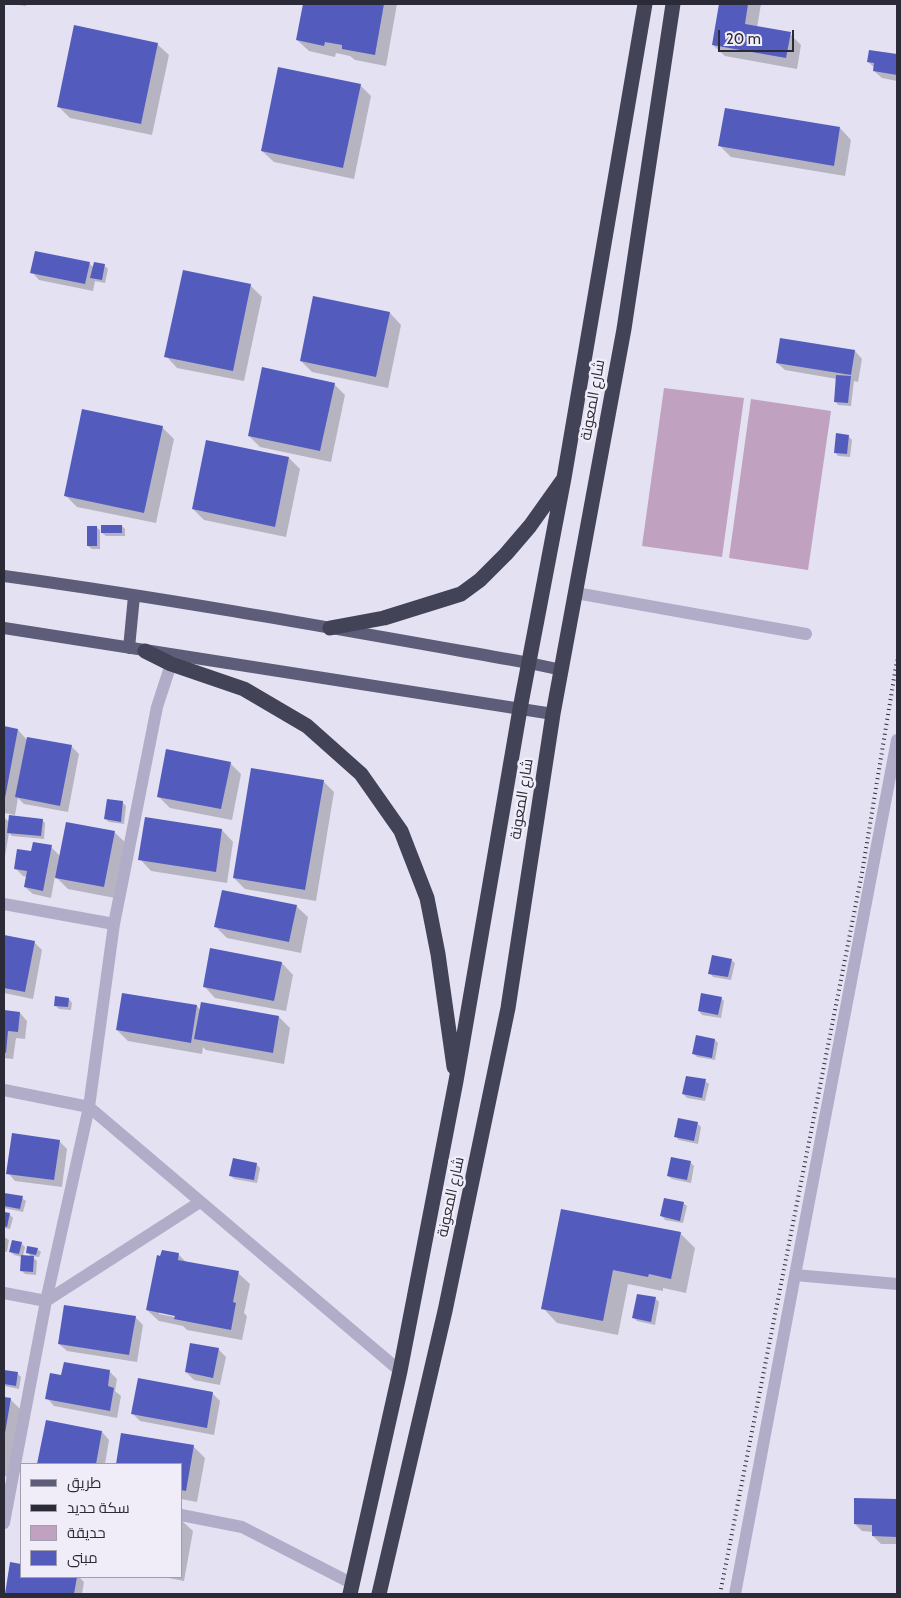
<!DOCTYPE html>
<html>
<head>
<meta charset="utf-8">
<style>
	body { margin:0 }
	#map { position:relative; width:901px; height:1598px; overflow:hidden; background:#e4e1f2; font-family:Cabin,Cairo,sans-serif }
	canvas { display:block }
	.frame { position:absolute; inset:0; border:5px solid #2b2b38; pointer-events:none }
	.legend { position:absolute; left:20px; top:1463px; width:162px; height:115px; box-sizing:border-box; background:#f0edf9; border:1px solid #a19fac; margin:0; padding:6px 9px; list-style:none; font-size:15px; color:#2b2b38 }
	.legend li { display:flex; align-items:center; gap:10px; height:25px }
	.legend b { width:25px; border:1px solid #a19fac }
	.scale { position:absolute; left:718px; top:30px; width:76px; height:22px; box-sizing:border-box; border:2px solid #2b2b38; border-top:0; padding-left:6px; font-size:15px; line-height:18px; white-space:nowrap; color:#2b2b38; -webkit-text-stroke:4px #f0edf9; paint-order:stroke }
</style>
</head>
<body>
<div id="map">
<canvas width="901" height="1598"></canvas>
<div class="frame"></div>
<ul class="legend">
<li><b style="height:6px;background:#5e5d79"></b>طريق</li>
<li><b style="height:6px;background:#2b2b38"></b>سكة حديد</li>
<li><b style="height:14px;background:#c0a1c0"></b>حديقة</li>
<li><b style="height:14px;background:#535cbd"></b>مبنى</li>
</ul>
<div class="scale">20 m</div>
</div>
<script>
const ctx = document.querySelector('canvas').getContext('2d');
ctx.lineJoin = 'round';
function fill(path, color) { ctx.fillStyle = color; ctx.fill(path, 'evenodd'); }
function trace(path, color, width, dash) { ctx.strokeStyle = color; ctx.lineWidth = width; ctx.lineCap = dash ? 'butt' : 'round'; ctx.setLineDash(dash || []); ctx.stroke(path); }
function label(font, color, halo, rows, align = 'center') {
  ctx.font = font + ' Cabin,Cairo,sans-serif'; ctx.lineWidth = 5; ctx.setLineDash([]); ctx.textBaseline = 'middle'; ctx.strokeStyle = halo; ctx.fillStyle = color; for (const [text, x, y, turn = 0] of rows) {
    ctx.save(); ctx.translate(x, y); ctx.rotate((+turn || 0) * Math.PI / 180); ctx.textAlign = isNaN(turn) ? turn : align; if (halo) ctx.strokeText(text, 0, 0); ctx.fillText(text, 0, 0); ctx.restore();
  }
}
const green = new Path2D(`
	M664 388 744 398 722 557 642 546Z
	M751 399 831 411 808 570 729 558Z`);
const shadow = new Path2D(`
	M11 4H26V6Z
	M304 4H397L386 66 355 60 350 56 336 53 335 57 309 51 297 40Z
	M721 4H761L757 28 790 34 801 45 797 69 725 56 713 45Z
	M157 44 169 55 152 135 70 118 58 106Z
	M870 51 897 56V81L882 78 874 71 875 68 868 62Z
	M360 85 371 96 354 179 274 162 262 151Z
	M840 128 851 140 845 176 731 157 720 146Z
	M89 263 94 268 104 265 108 269 105 283 95 281 93 291 39 280 32 272Z
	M250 285 262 297 244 381 177 368 166 356Z
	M390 313 401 325 388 388 312 372 301 361Z
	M855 351 862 359 858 382 854 381 851 406 838 405 835 401 837 379 785 370 777 363Z
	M334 384 345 395 331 462 260 447 249 436Z
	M162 427 174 439 156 523 77 507 65 495Z
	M848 436 852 440 850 457 838 456 835 452Z
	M207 441 289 458 300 469 286 537 204 520 193 509Z
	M122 526 125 529V536H106L102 533Z
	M96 527 100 530V549H92L88 546Z
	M4 728 18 730 28 741 71 746 79 754 68 812 24 804 18 798 15 815 4 813Z
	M230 763 241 774 232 820 170 808 158 796Z
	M323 781 334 792 316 901 245 889 234 878Z
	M123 803 126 806 124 824 109 822 105 819Z
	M4 817 9 822 42 820 45 823 44 839 12 836 9 833 4 862Z
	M146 818 222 830 233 842 227 883 151 871 140 859Z
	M114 832 126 843 115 898 68 889 55 876 51 898 33 894 25 887 27 877 23 876 15 868 32 853 51 847 60 856Z
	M296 906 308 917 301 953 227 938 216 927Z
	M4 937 35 943 42 950 33 999 4 993Z
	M731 960 735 963 731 980 713 977 710 973Z
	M282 963 293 975 286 1011 215 998 204 986Z
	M721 998 724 1001 721 1018 702 1015 699 1011Z
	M69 999 72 1003 71 1010 59 1009 55 1005Z
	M197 1006 200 1010 279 1017 290 1028 284 1064 206 1050 203 1047 202 1054 128 1041 117 1030Z
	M4 1011 20 1013 27 1021 25 1039 16 1038 13 1059 4 1058Z
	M697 1036 715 1040 718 1043 715 1060 697 1057 693 1053Z
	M705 1081 709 1084 705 1101 687 1098 683 1094Z
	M697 1123 701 1127 698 1144 679 1140 676 1137Z
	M59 1141 67 1149 62 1187 15 1181 8 1173Z
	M690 1162 694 1166 691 1183 672 1179 668 1176Z
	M256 1164 260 1168 257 1183 234 1179 230 1175Z
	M4 1194 22 1198 26 1201 23 1212 4 1208Z
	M683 1203 687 1206 683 1223 665 1220 662 1216Z
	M4 1213 9 1214 13 1218 10 1229 4 1228Z
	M680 1233 695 1248 686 1293 663 1288V1291L628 1284 618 1335 557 1323 543 1308Z
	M4 1237 9 1240 7 1252 4 1251Z
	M21 1243 25 1247 23 1256 32 1257 27 1252 37 1249 41 1252 39 1257 32 1256 37 1261 36 1275 25 1274 21 1270 22 1257 14 1255 11 1252Z
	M163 1251 179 1255 187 1263 238 1273 250 1284 244 1313 247 1316 242 1340 187 1330 183 1326 159 1321 147 1310ZM159 1312 181 1316 180 1318 159 1314Z
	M656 1299 659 1302 655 1325 637 1321 634 1318Z
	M135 1317 143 1325 137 1362 67 1351 59 1344Z
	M218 1349 226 1357 220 1385 194 1380 186 1372Z
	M4 1371 18 1374 21 1377 19 1389 4 1386Z
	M110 1372 117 1379 115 1391 121 1396 117 1418 54 1406 47 1398 62 1376Z
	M212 1393 220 1401 214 1435 140 1421 132 1413Z
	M4 1398 11 1400 22 1411 9 1477 4 1476Z
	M47 1422 102 1432 109 1440 105 1464H38Z
	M122 1434 193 1446 205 1458 197 1502 181 1499V1464H117Z
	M855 1500H897V1544H881L873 1536V1532L862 1531 855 1524Z
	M181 1520 193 1531 184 1581 164 1577H181Z
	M11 1563 21 1565V1577H79L84 1582 82 1594H6Z`);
const building = new Path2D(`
	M303 4H384L375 55 342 49V45L325 42 324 46 296 40Z
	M719 4H748L745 24 791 32 786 58 712 45Z
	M74 25 158 43 141 124 57 107Z
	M869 50 897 54V75L873 71 874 63 867 62Z
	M278 67 361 84 343 168 261 151Z
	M725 108 840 127 834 166 718 146Z
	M35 251 90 262 85 284 30 273Z
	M94 262 105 264 102 280 90 278Z
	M183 270 251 284 233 371 164 357Z
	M313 296 390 312 376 377 300 361Z
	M780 338 855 350 851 375 776 363Z
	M262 367 335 383 320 451 248 436Z
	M836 375 851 376 848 403 834 402Z
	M82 409 163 426 144 513 64 496Z
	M836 433 849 435 847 454 834 453Z
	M206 440 289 457 275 527 192 509Z
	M101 525H122V533H101Z
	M87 526H97V546H87Z
	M4 726 18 729 5 798H4Z
	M27 737 72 745 60 806 15 797Z
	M166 749 231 762 221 809 157 797Z
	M251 768 324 780 305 890 233 878Z
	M107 799 123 801 121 822 104 819Z
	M9 815 43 819 41 836 7 833Z
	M145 817 222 829 216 872 138 860Z
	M66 822 115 831 104 887 55 878Z
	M33 842 52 845 43 891 24 887 27 871 14 869 17 849 31 851Z
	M222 890 297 905 289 942 214 927Z
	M4 935 35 941 25 992 4 988Z
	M210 948 282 962 274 1001 203 987Z
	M712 955 732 959 728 977 708 974Z
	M122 993 197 1005 191 1043 116 1030Z
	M701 993 722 997 718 1015 698 1011Z
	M55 996 69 998 68 1007 54 1006Z
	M201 1002 279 1016 273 1053 194 1039Z
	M4 1010 20 1012 18 1032 8 1031 6 1053 4 1052Z
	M696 1035 715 1039 712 1058 692 1054Z
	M686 1076 706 1079 702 1098 682 1094Z
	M678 1118 698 1122 694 1141 674 1137Z
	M12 1133 60 1140 54 1180 6 1174Z
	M671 1157 691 1161 687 1180 667 1176Z
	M233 1158 257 1163 254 1180 229 1176Z
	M4 1193 23 1196 20 1209 4 1206Z
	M664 1198 684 1202 680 1221 660 1216Z
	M561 1209 681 1232 671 1279 649 1274 648 1277 613 1270 603 1321 541 1309Z
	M4 1212 10 1213 7 1227 4 1226Z
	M12 1240 22 1242 19 1254 9 1252Z
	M27 1246 38 1248 36 1255 26 1253Z
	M162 1250 179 1253 178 1260 239 1271 233 1302 236 1303 231 1330 174 1319 175 1316 146 1310 157 1255 160 1256Z
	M21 1255 34 1256 33 1272 20 1271Z
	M637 1294 656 1297 651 1322 632 1318Z
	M64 1305 136 1316 129 1355 58 1344Z
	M190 1343 219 1348 213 1378 185 1372Z
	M64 1362 110 1370 108 1386 114 1388 110 1411 45 1399 50 1373 61 1375Z
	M4 1370 18 1372 16 1386 4 1384Z
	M138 1378 213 1392 207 1428 131 1414Z
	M4 1397 11 1398 5 1433H4Z
	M46 1420 102 1431 96 1464H37Z
	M121 1433 194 1445 186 1491 181 1490V1464H116Z
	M854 1498 897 1499V1537L872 1536V1525L854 1524Z
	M10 1562 21 1564V1577H77L74 1594H5Z`);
const minor = new Path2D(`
	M576 593 806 634
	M4 904 114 924
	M4 1090 89 1107 400 1371
	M795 1275 897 1284
	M4 1293 46 1301 200 1202
	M181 1515 242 1527 353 1584
	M4 1523 46 1301 89 1107 114 924 157 707 171 664
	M735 1594 795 1275 897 740`);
const major = new Path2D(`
	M4 576C180 600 354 632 529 663L562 670
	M4 628 553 714
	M129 648 134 596`);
const highway = new Path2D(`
	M330 628 384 618 461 594 480 580 506 554 530 526 562 481
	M145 651 171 664 244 689 307 726 361 774 401 831 427 898 438 954 454 1067
	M350 1594 400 1371 456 1081 520 709 564 478 645 4
	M379 1594 445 1311 508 1008 553 714 624 329 673 4`);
const rail = new Path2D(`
	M720 1594 862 873 897 660`);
const streetNames = [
	["شارع المعونة",593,400,-80],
	["شارع المعونة",522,799,-81],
	["شارع المعونة",451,1197,-78]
];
fill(green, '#c0a1c0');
fill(shadow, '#0003');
fill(building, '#535cbd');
trace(minor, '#b1adc9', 12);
trace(major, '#5e5d79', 12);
trace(highway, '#434358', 15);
trace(rail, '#2b2b38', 4, [1, 4]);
label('15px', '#2b2b38', '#f0edf9', streetNames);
</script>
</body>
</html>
